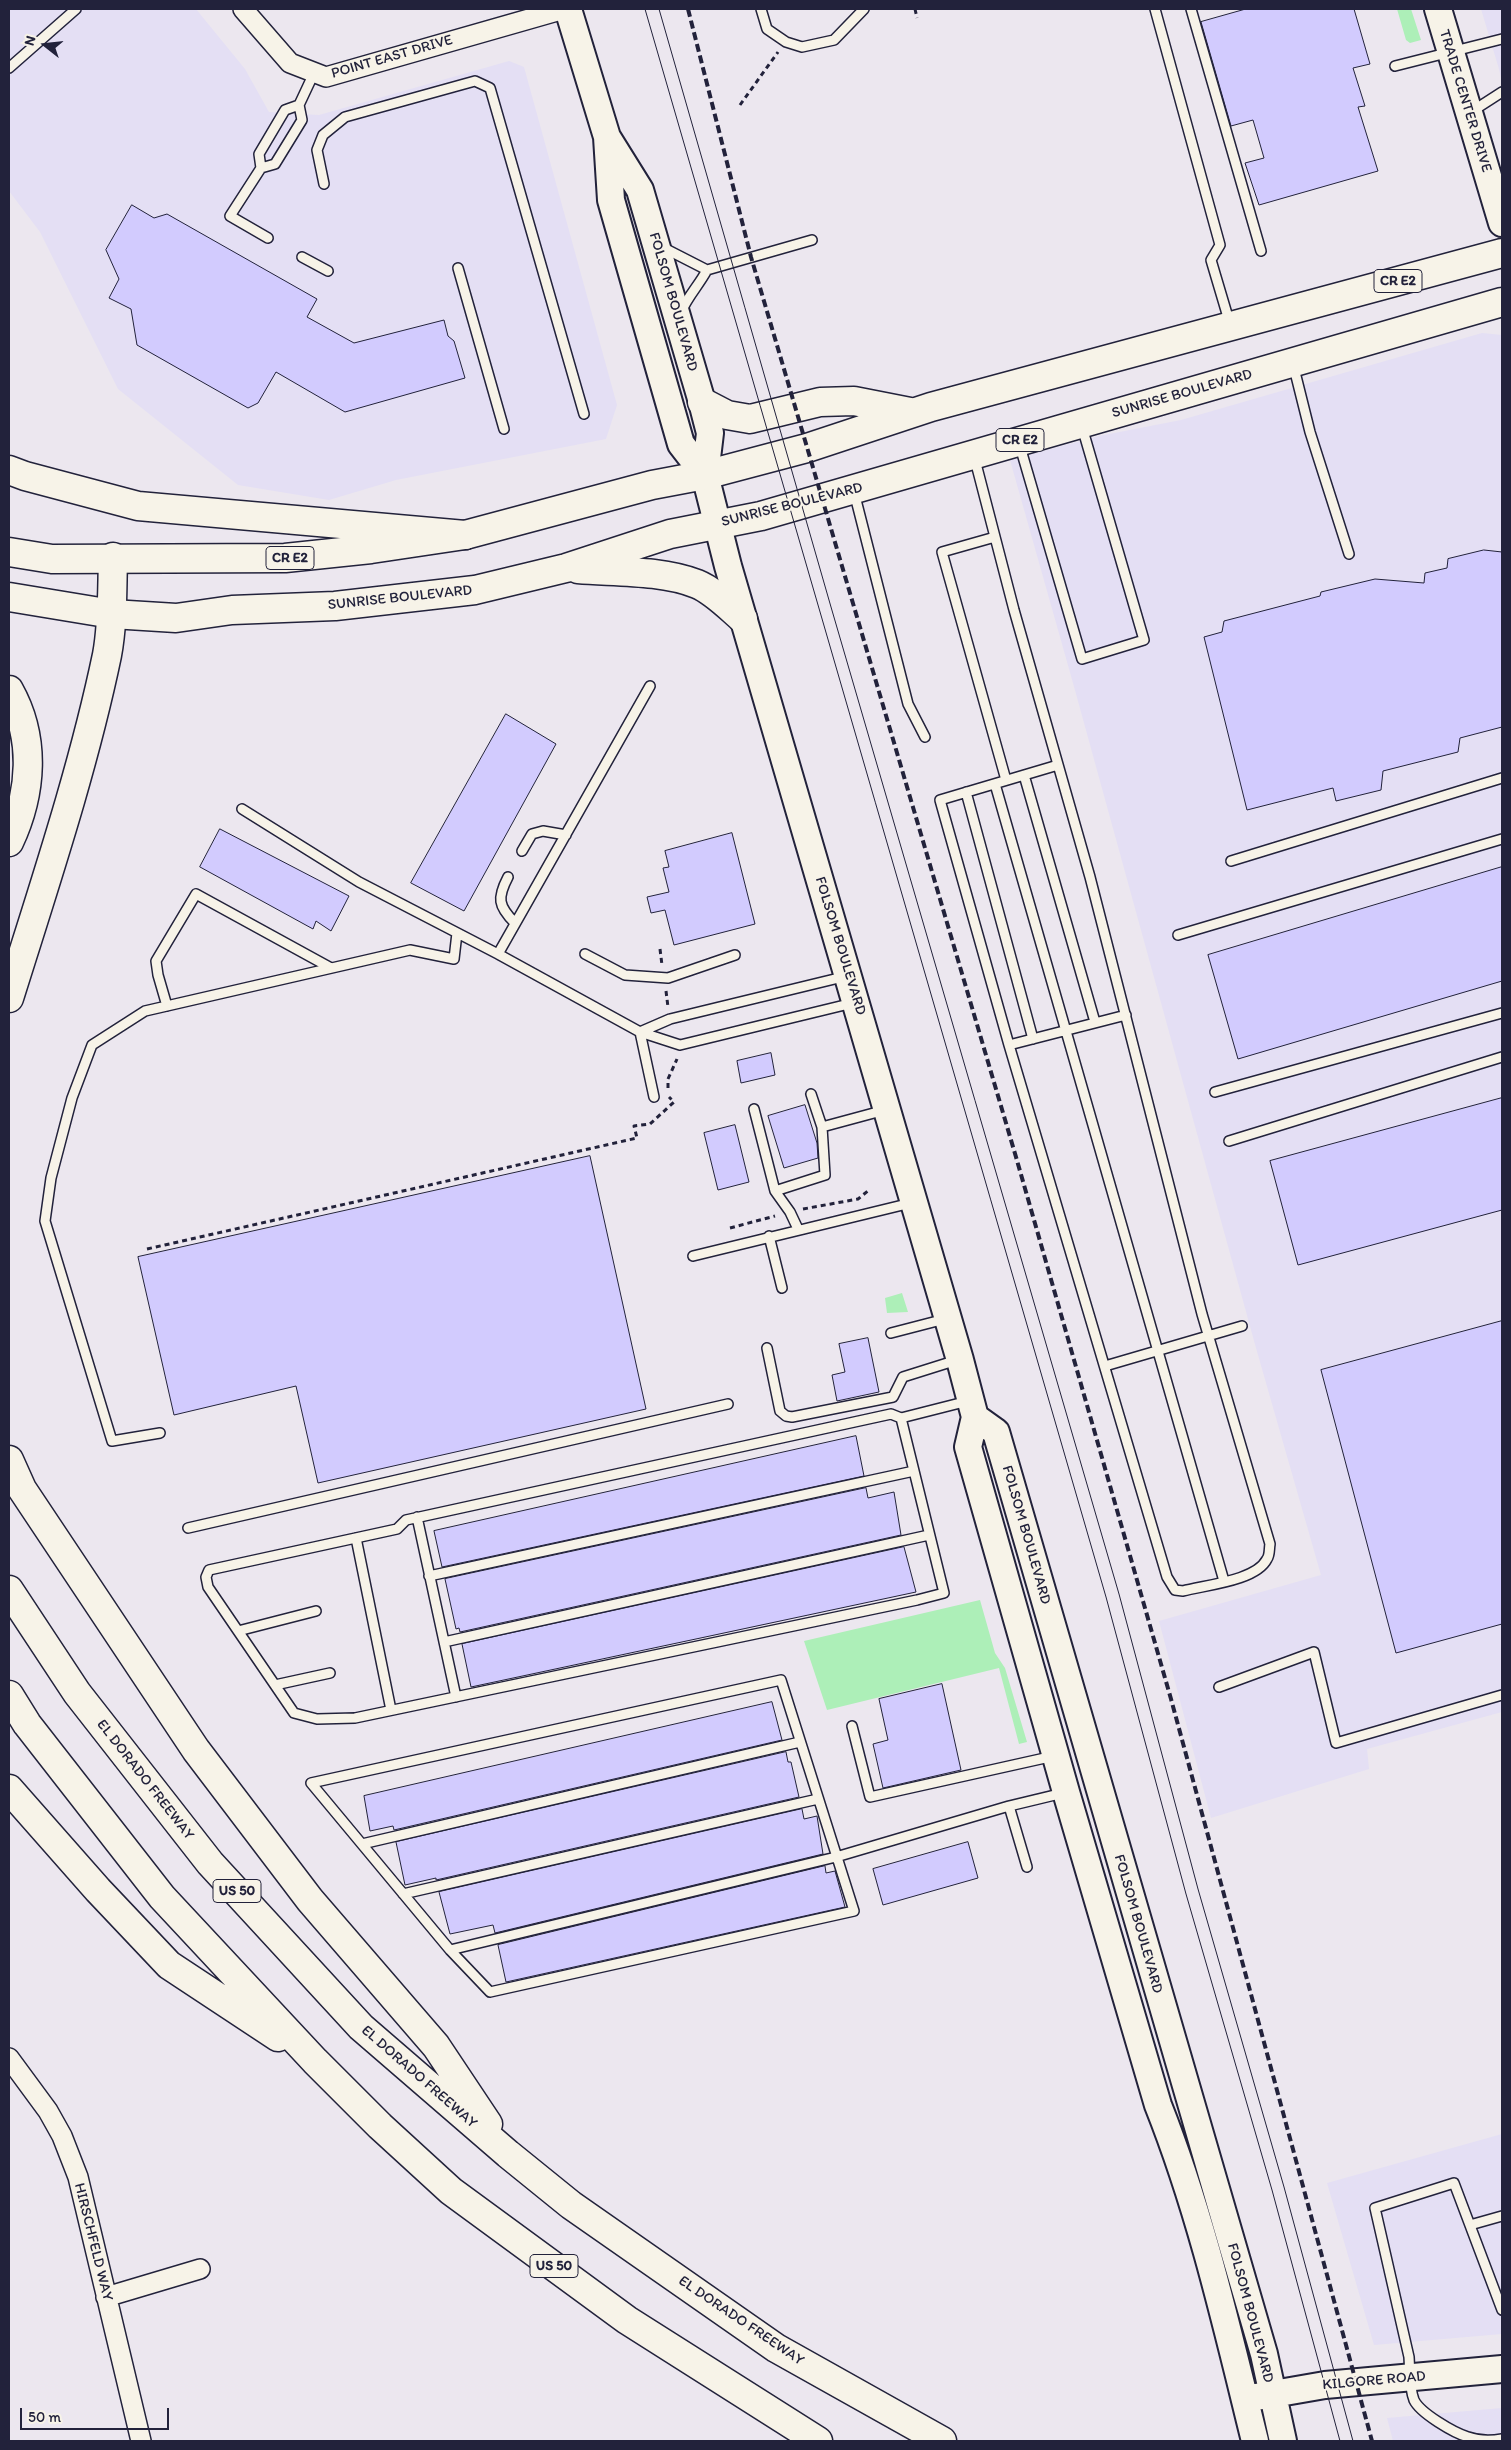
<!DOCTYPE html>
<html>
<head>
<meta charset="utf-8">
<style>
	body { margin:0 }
	#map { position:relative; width:1511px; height:2450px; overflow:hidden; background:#ece7ef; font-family:Itim,sans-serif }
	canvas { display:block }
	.frame { position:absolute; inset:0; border:10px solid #22223b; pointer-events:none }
	.north { position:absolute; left:20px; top:20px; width:50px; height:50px; -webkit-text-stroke:4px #f7f3e8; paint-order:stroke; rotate:286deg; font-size:14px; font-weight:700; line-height:20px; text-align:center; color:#22223b }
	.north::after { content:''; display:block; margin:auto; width:18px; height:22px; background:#22223b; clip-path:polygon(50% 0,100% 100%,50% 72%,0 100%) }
	.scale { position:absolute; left:20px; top:2408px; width:149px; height:22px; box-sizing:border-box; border:2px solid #22223b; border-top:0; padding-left:6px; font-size:15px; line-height:18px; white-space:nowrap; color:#22223b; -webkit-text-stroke:4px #f7f3e8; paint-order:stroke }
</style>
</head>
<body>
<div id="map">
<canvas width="1511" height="2450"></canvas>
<div class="frame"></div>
<div class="north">N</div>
<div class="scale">50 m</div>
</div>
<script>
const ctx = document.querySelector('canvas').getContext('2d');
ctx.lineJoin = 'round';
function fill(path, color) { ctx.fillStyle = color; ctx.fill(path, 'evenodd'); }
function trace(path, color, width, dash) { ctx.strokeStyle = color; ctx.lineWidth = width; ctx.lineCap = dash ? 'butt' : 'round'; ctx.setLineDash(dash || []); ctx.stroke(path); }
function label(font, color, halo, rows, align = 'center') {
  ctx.font = font + ' Itim,sans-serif'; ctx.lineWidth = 4; ctx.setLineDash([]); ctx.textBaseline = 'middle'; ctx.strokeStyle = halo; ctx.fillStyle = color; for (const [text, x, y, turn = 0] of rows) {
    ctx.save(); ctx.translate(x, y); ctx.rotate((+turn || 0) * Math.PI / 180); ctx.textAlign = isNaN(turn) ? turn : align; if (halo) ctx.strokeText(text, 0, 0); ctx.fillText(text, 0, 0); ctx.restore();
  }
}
const built = new Path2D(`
	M9 9H196L245 69 269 112 319 115 509 61 524 67 617 405 606 439 396 480 329 500 238 485 118 389 40 232 9 191Z
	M1481 9H1502V83L1499 69Z
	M1482 333 1502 335V1712L1367 1749 1369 1769 1211 1818 1159 1621 1321 1575 1256 1348 1073 683 1010 460 1099 436 1181 420Z
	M1502 2134V2334L1374 2345 1327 2183Z
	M1502 2408V2441H1393L1387 2418Z`);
const green = new Path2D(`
	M1397 9H1411L1421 40 1410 43 1406 40Z
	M902 1293 908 1312 887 1313 885 1298Z
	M980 1600 995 1653 1005 1668 1027 1742 1019 1744 999 1668 827 1710 804 1641Z`);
const building = new Path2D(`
	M1246 9H1354L1370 64 1353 68 1365 106 1358 107 1378 171 1259 205 1245 163 1264 158 1253 120 1231 126 1201 22Z
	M132 205 154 218 167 214 317 299 307 317 354 343 444 320 448 336 454 341 465 378 345 412 276 372 258 403 248 408 137 345 131 309 109 298 119 279 106 250Z
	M1484 550 1502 552V727L1460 738 1458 752 1383 771 1381 790 1336 801 1333 788 1247 810 1204 637 1222 632 1224 621 1320 596 1321 592 1375 579 1424 583 1425 573 1447 568 1448 559Z
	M506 714 556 744 464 911 411 883Z
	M220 829 349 896 331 931 316 921 313 929 200 867Z
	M732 833 755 924 674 945 665 910 651 913 647 897 669 892 663 868 669 867 665 851Z
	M1502 867V981L1238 1059 1208 955Z
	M771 1053 775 1075 741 1083 737 1061Z
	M1502 1098V1210L1298 1265 1270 1161Z
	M805 1105 817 1143 818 1158 784 1168 768 1116Z
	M735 1125 749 1182 718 1190 704 1133Z
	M590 1156 646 1409 318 1483 296 1386 174 1415 138 1257Z
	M1502 1321V1624L1396 1653 1321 1370Z
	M868 1338 879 1392 837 1401 832 1375 845 1372 839 1344Z
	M856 1436 864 1476 442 1567 434 1531Z
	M866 1488 868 1498 894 1492 901 1535 460 1632 459 1628 456 1629 445 1579Z
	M904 1547 916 1592 471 1687 462 1644Z
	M942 1684 961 1770 883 1788 873 1744 888 1740 879 1699Z
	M772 1702 782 1740 394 1830 393 1826 370 1831 364 1796Z
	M786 1752 788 1762H791L799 1797 436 1880V1878L405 1885 396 1842Z
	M802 1809 804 1819 817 1816 823 1854 495 1933 493 1925 450 1934 439 1892Z
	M968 1842 978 1878 883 1905 873 1869Z
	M825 1866 826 1873 835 1871 845 1907 506 1982 498 1945Z`);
const path = new Path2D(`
	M915 9 917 18
	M740 105 778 52
	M660 949 662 965
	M666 991 668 1007
	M668 1088V1079L677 1059
	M803 1209 858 1199 869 1190
	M730 1228 775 1216
	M147 1249 637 1138 634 1126 650 1124 674 1102 669 1097`);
const lane = new Path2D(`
	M761 9 767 29 786 42 802 47 834 40 864 9
	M1155 9 1220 245 1211 260 1230 324
	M1191 9 1261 251
	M1395 66 1502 39
	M9 68 76 9
	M1471 112 1502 92
	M261 168 259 154 285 110 299 105
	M324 184 317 150 323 135 345 117 475 81 490 88 584 414
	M268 238 230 216 261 168 275 164 302 120 299 105 314 73
	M662 247 707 270 812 240
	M302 257 328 271
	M458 268 504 429
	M681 312C688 296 699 285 707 270
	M1293 364 1310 432 1349 554
	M1019 443 1082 659 1144 640 1082 427
	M974 456 1014 610 1090 877 1202 1314 1270 1544C1269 1549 1270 1555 1267 1559 1256 1581 1205 1585 1183 1591L1175 1590 1167 1577 1009 1045 1126 1015
	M854 492 908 704 925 737
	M995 537 942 552 1006 780
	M1024 775 1095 1022
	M995 784C1069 1050 1149 1315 1224 1581
	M966 792 1033 1039
	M242 809 359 882 498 954 640 1032 680 1045 853 1003
	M522 851 532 834 543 831 566 835
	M1231 861 1502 778
	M508 877C497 898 498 906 515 923
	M1178 935 1502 839
	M498 954 650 686
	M585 954 625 975 668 978 735 955
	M167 1006 158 975 156 961 196 894 331 968
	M640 1032 670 1019 847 976
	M640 1032 654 1097
	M1009 1045 940 800 1058 765
	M1215 1092 1502 1013
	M811 1094 822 1127 885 1110
	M754 1109 775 1191 790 1212 798 1229
	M1229 1141 1502 1057
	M775 1191 825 1175 822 1127
	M769 1236 782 1288
	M693 1256 911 1203
	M891 1333 945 1319
	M767 1348 780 1411 786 1416 792 1417 893 1397 903 1377 957 1360
	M1105 1366 1242 1326
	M901 1418 891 1414 406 1520 397 1529 209 1570 206 1577 208 1587 294 1713 317 1719 355 1718 917 1600 944 1593 901 1418 968 1401
	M160 1433 112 1441 45 1221 51 1178 72 1098 92 1045 145 1011 410 950 454 959 457 933
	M417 1517 456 1697
	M188 1528 728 1404
	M356 1538 391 1710
	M429 1576 914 1471
	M238 1631 316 1611
	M444 1642 929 1535
	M275 1685 330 1673
	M1219 1687 1314 1652 1336 1743 1502 1695
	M852 1726 870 1797 1054 1756
	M1009 1806 1027 1867
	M362 1844 800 1742
	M403 1894 818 1799
	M450 1950 490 1992 854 1911 781 1680 311 1783 450 1950 836 1857 1009 1806 1063 1793
	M1470 2225 1502 2216
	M1502 2310 1454 2183 1375 2208 1409 2357C1410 2371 1409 2387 1414 2400 1420 2413 1454 2433 1468 2437 1479 2441 1491 2441 1502 2439`);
const street = new Path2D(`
	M243 9 290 63 326 77 564 9
	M9 2058 48 2111 62 2136 78 2177 141 2441
	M106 2297 200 2269`);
const secondary = new Path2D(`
	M568 9 607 137 611 200 681 444 705 475
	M1438 9 1502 223
	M607 137 640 190 702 402 710 433 705 475 728 566 960 1360 975 1417 968 1447 1066 1792 1158 2105C1201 2213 1227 2328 1255 2441
	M975 1417 996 1432 1264 2354 1283 2441
	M1256 2397 1325 2385 1502 2369`);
const primary = new Path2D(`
	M702 402 727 415 750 419 820 402 854 401 910 412
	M9 552 52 559 285 558 371 549 465 535 652 485 705 475 807 448 931 407 1502 253
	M578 569C614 572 662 570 697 584 714 591 729 607 743 619
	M9 597 112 614 176 618 232 610 335 606 475 590 566 568 670 534 761 516 1502 302`);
const highway = new Path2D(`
	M9 470 25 476 138 506 465 535
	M9 690C36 738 32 793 9 842
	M9 998C44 886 83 770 107 655 113 623 112 590 113 557
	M9 1460 22 1489 196 1750 310 1900 436 2046 488 2124
	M9 1590 77 1693 210 1863 361 2027 508 2154 571 2205 776 2348 942 2441
	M9 1695 27 1724 162 1897 315 2061 380 2126 451 2191 627 2320 818 2441
	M9 1789 98 1890 169 1965 278 2037`);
const tram = new Path2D(`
	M645 9 1106 1597 1186 1894 1272 2190 1340 2441
	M659 9 831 607 1119 1594 1198 1889 1284 2187 1353 2441`);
const rail = new Path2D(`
	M688 9 751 257 1016 1157 1171 1699 1372 2441`);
const shields = [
	[1398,281,48],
	[1020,440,48],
	[290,558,48],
	[237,1891,48],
	[554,2266,48]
];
const shieldNames = [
	["CR E2",1398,281],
	["CR E2",1020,440],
	["CR E2",290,558],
	["US 50",237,1891],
	["US 50",554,2266]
];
const streetNames = [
	["POINT EAST DRIVE",392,57,-16],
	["TRADE CENTER DRIVE",1465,101,73],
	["FOLSOM BOULEVARD",673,302,74],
	["SUNRISE BOULEVARD",1182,394,-16],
	["SUNRISE BOULEVARD",792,505,-14],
	["SUNRISE BOULEVARD",400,598,-6],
	["FOLSOM BOULEVARD",840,946,73],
	["FOLSOM BOULEVARD",1026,1535,74],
	["EL DORADO FREEWAY",145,1780,52],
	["FOLSOM BOULEVARD",1138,1924,74],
	["EL DORADO FREEWAY",419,2077,41],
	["HIRSCHFELD WAY",93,2242,76],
	["FOLSOM BOULEVARD",1250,2313,75],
	["EL DORADO FREEWAY",741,2321,34],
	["KILGORE ROAD",1374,2381,-5]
];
fill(built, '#e4dff4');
fill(green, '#adefb8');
fill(building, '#d2cbfe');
trace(building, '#22223b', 1);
trace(lane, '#22223b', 12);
trace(street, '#22223b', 22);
trace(secondary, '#22223b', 30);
trace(primary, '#22223b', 31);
trace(highway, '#22223b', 31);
trace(path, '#22223b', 3, [5, 4]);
trace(lane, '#f7f3e8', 9);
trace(street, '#f7f3e8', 19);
trace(secondary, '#f7f3e8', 26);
trace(primary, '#f7f3e8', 28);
trace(highway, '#f7f3e8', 28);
trace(tram, '#22223b', 1);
trace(rail, '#22223b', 4, [8, 4]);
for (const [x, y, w] of shields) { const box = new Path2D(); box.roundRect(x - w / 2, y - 11.5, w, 23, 4); ctx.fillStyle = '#f7f3e8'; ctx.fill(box); trace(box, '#22223b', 1); }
label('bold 14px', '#22223b', null, shieldNames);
label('15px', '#22223b', '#f7f3e8', streetNames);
</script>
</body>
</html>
